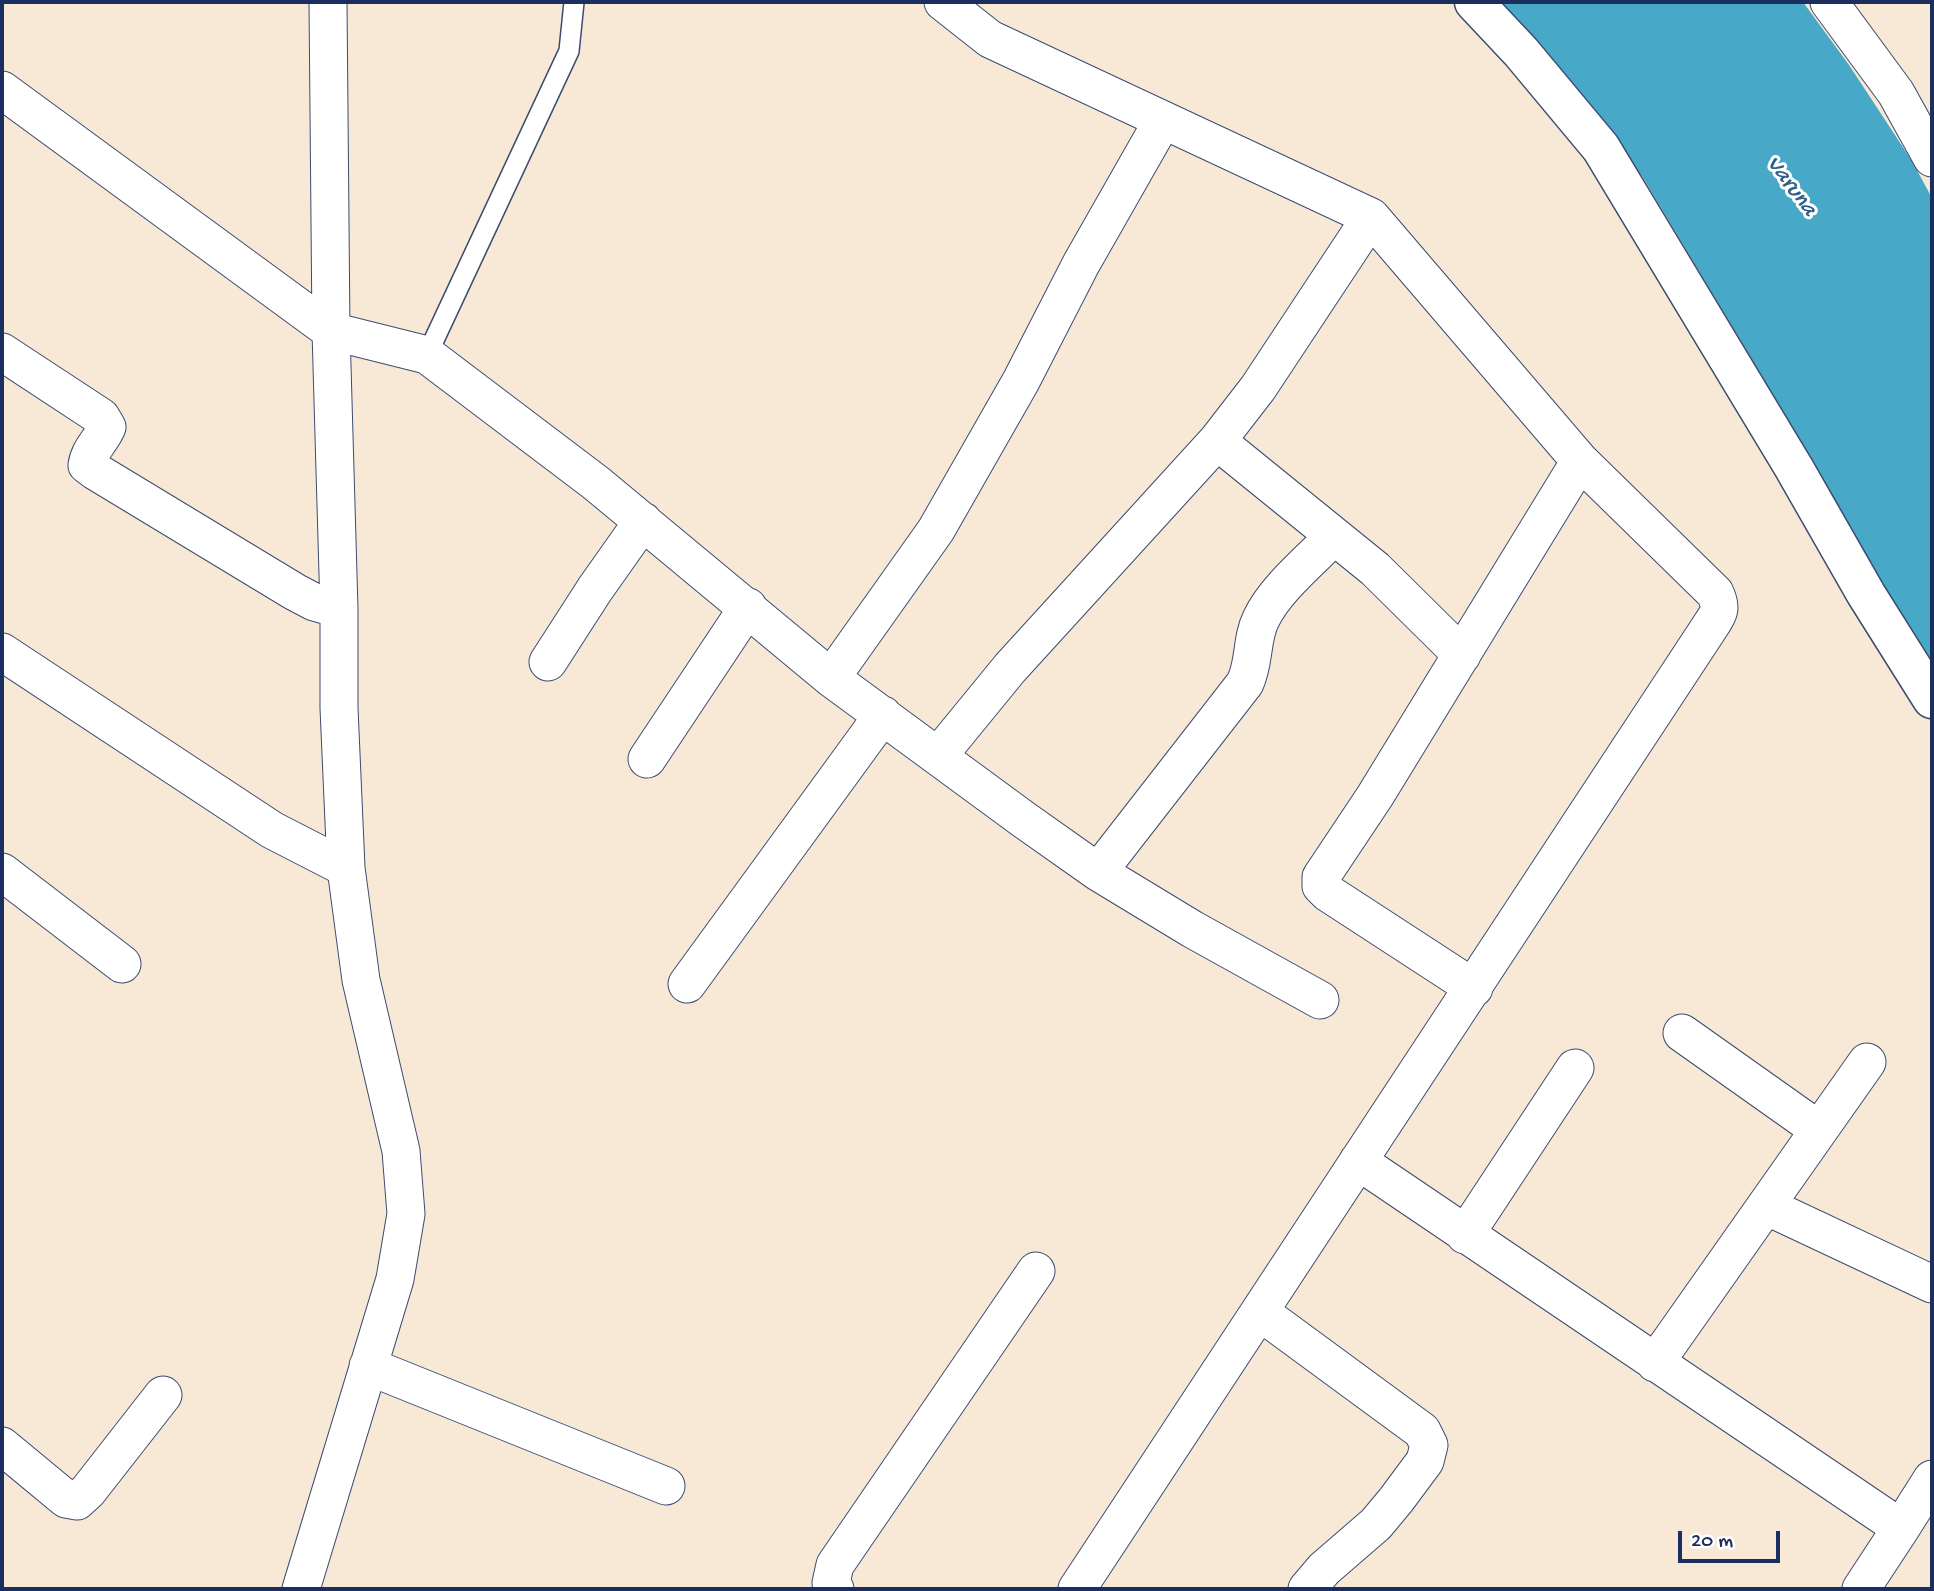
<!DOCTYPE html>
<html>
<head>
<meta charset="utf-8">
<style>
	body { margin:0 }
	#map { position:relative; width:1934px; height:1591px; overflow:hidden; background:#f7e9d5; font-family:"Gochi Hand",sans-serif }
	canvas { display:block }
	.frame { position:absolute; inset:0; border:4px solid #1b2f5e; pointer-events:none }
	.scale { position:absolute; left:1678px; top:1531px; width:102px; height:32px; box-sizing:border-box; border:4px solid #1b2f5e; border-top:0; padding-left:9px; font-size:21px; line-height:24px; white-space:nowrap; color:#1b2f5e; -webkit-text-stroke:5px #fff; paint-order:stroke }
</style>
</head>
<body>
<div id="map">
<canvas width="1934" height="1591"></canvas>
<div class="frame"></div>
<div class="scale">20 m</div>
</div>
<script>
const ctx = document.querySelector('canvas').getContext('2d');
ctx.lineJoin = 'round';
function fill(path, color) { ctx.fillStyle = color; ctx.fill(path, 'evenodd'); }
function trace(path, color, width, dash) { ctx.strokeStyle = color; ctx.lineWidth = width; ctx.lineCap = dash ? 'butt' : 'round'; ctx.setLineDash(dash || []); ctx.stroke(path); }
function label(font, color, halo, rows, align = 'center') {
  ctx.font = font + ' "Gochi Hand",sans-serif'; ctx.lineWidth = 6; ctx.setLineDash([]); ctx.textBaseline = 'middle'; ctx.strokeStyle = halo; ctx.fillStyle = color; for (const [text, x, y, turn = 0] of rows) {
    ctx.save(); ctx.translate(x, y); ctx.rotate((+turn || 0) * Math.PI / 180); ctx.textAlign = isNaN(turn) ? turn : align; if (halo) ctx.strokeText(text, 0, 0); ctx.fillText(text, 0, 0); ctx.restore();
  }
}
const water = new Path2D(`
	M1497 2H1803L1849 65 1912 161 1932 198V668L1885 595 1763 378 1642 176Z`);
const service = new Path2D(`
	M427 355 569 51 574 2`);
const minor = new Path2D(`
	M943 2 990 39 1371 217 1580 461 1715 593C1723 610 1718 614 1709 628L1077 1589
	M1829 2 1896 93 1932 158
	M2 90 331 331 427 355 596 483 831 678 1023 819 1098 872 1192 929 1320 1000
	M2 352 101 417 107 427C101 441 89 450 87 465L95 471 295 592 314 602 339 609
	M1217 441 1375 569 1462 655
	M2 652 272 830 346 868
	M548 662 595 589 643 521
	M831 678 936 530 1021 381 1081 264 1163 120
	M938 756 1010 668 1217 441 1258 388 1371 217
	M647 759 748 607
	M2 872 122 964
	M1098 872 1245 683C1255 662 1251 639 1261 619 1275 589 1311 560 1334 536
	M687 984 883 715
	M1474 988 1328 893 1321 886V877L1375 796 1580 461
	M1682 1033 1819 1130
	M1358 1161 1901 1528 1932 1479
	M1766 1206 1932 1284
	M1465 1235 1575 1068
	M1260 1312 1422 1431 1429 1445 1425 1461 1396 1500 1376 1524 1324 1569 1307 1589
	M1655 1363 1867 1062
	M368 1366 666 1486
	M2 1446 66 1499 77 1501 88 1491 163 1395
	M301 1589 395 1279 406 1214 401 1151 361 980 346 868 339 708V609L331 331 328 2
	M835 1589 831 1583 835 1565 1036 1271
	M1861 1589 1901 1528`);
const tertiary = new Path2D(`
	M1474 2 1521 52 1601 148 1794 468 1866 594 1932 699`);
const waterNames = [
	["Varuna",1790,187,53]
];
fill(water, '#48a8c7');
trace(service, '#3c4b70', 22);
trace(minor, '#3c4b70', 39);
trace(tertiary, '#3c4b70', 41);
trace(service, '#fff', 19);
trace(minor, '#fff', 37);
trace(tertiary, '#fff', 38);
label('italic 23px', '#2d5f88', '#fff', waterNames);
</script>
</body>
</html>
